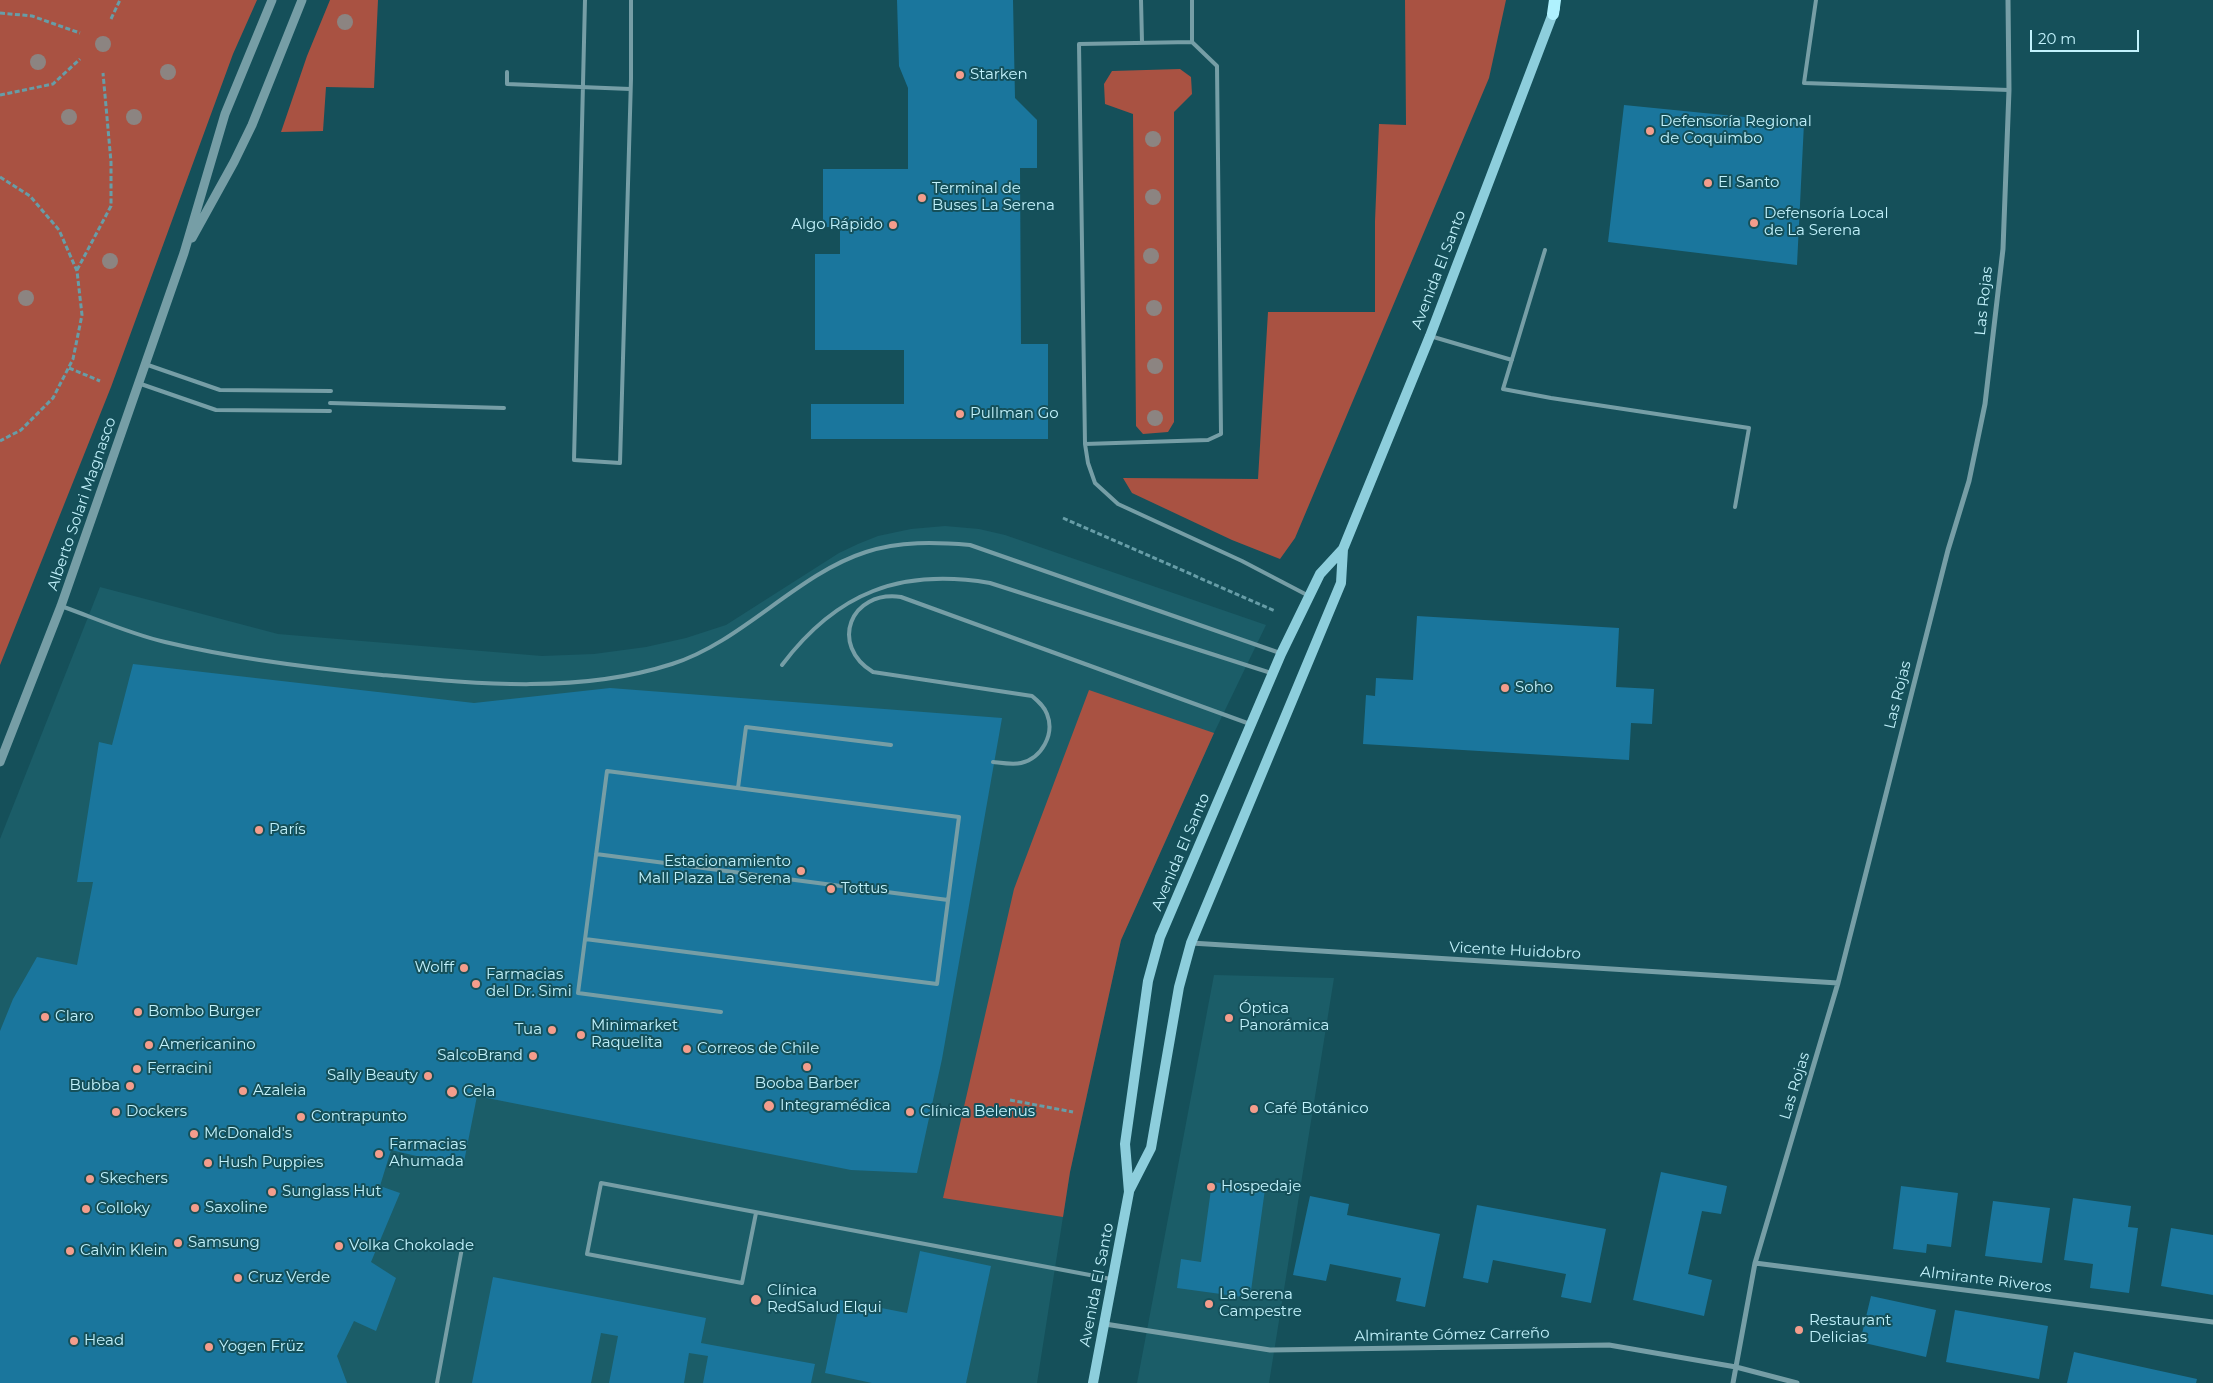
<!DOCTYPE html>
<html>
<head>
<meta charset="utf-8">
<style>
	body { margin:0 }
	#map { position:relative; width:2213px; height:1383px; overflow:hidden; background:#15505a; font-family:Montserrat,sans-serif }
	canvas { display:block }
	.scale { position:absolute; left:2030px; top:30px; width:109px; height:22px; box-sizing:border-box; border:2px solid #c2f2fc; border-top:0; padding-left:6px; font-size:15px; line-height:18px; white-space:nowrap; color:#c2f2fc; -webkit-text-stroke:4px #15505a; paint-order:stroke }
</style>
</head>
<body>
<div id="map">
<canvas width="2213" height="1383"></canvas>
<div class="scale">20 m</div>
</div>
<script>
const ctx = document.querySelector('canvas').getContext('2d');
ctx.lineJoin = 'round';
function fill(path, color) { ctx.fillStyle = color; ctx.fill(path, 'evenodd'); }
function trace(path, color, width, dash) { ctx.strokeStyle = color; ctx.lineWidth = width; ctx.lineCap = dash ? 'butt' : 'round'; ctx.setLineDash(dash || []); ctx.stroke(path); }
function label(font, color, halo, rows, align = 'center') {
  ctx.font = font + ' Montserrat,sans-serif'; ctx.lineWidth = 4; ctx.setLineDash([]); ctx.textBaseline = 'middle'; ctx.strokeStyle = halo; ctx.fillStyle = color; for (const [text, x, y, turn = 0] of rows) {
    ctx.save(); ctx.translate(x, y); ctx.rotate((+turn || 0) * Math.PI / 180); ctx.textAlign = isNaN(turn) ? turn : align; if (halo) ctx.strokeText(text, 0, 0); ctx.fillText(text, 0, 0); ctx.restore();
  }
}
const built = new Path2D(`
	M945 526 979 529 1005 535 1266 625 1214 733 1121 940 1070 1172 1037 1383H0V839L100 587 278 634 542 656 594 654 646 647 686 638 726 625 839 553 858 544 878 536 911 529Z
	M1214 975 1334 978 1269 1383H1137Z`);
const green = new Path2D(`
	M0 0H257L233 54 111 387 0 665Z
	M330 0H378L374 88 326 87 323 131 281 132 307 56Z
	M1405 0H1506L1489 78 1295 538 1280 559 1232 540 1132 493 1123 478 1258 479 1268 312H1375V221L1379 124 1406 125Z
	M1180 69 1191 77 1192 94 1174 112V422L1168 432 1143 434 1136 426 1133 114 1105 104 1104 84 1112 71Z
	M1089 690 1214 733 1121 940 1070 1172 1063 1217 943 1198 1014 889Z`);
const building = new Path2D(`
	M897 0H1013L1015 98 1037 120V168H1020L1021 344H1048V439H811V404H904V350H815V254H840V227H823V169H908V88L899 66Z
	M1624 105 1804 123 1797 265 1608 242Z
	M1417 616 1619 628 1616 687 1654 689 1652 724 1631 723 1629 760 1363 744 1366 695 1375 696 1376 678 1413 680Z
	M133 664 474 703 610 688 1002 718 942 1059 917 1173 851 1170 477 1096 463 1167 391 1150 380 1186 400 1193 371 1262 396 1278 376 1331 354 1321 337 1356 347 1383H0V1031L13 999 37 957 77 965 93 882H77L99 742 112 745Z
	M1661 1172 1727 1186 1721 1214 1702 1211 1688 1274 1712 1280 1704 1316 1633 1300Z
	M1212 1182 1265 1189 1250 1298 1177 1288 1181 1259 1201 1262Z
	M1901 1186 1958 1193 1951 1247 1927 1244 1926 1253 1893 1249Z
	M1310 1196 1349 1204 1347 1215 1440 1234 1425 1307 1396 1301 1401 1278 1330 1264 1326 1281 1293 1275Z
	M2073 1198 2131 1206 2128 1227 2138 1228 2129 1293 2090 1288 2093 1264 2064 1260Z
	M1993 1201 2050 1208 2042 1263 1985 1256Z
	M1477 1205 1606 1229 1591 1303 1561 1297 1566 1274 1493 1260 1488 1283 1463 1278Z
	M2171 1228 2213 1235V1295L2161 1286Z
	M920 1251 991 1266 966 1383H872L825 1373 840 1300 907 1313Z
	M493 1277 706 1318 701 1343 815 1364 811 1383H703L708 1356 689 1353 684 1383H609L618 1336 601 1333 591 1383H472Z
	M1871 1296 1936 1310 1926 1357 1860 1342Z
	M1955 1310 2048 1326 2039 1379 1946 1362Z
	M2074 1352 2197 1379 2196 1383H2067Z`);
const path = new Path2D(`
	M0 13 32 16 80 33
	M111 19 120 0
	M0 95 53 84 80 59
	M0 177 30 196 59 230 77 271 82 315 73 359 53 398 21 430 0 441
	M77 270 111 206V162L103 73
	M69 368 100 381
	M1063 518 1275 611
	M1010 1100 1073 1112`);
const service = new Path2D(`
	M585 0 574 460 620 463 631 79V0
	M1141 0 1142 42
	M1192 0V42L1217 66 1221 434 1208 440 1085 444 1079 44 1192 42
	M1816 0 1804 83 2009 90
	M507 72V84L630 89
	M1545 250 1503 389 1551 398 1749 428 1735 507
	M1430 336 1512 360
	M145 364 220 390 331 391
	M138 383 216 410 330 411
	M330 403 504 408
	M1085 444 1088 463 1095 483 1118 504 1242 561 1309 596
	M61 606C95 618 130 634 165 642 236 659 310 668 382 675 478 684 579 694 672 664 742 642 797 574 866 552 900 541 935 542 970 545L1280 653
	M782 665C837 592 901 568 990 583L1271 673
	M993 762C1002 763 1013 765 1021 763 1042 758 1055 734 1047 714 1044 706 1038 701 1032 696L873 672C829 645 850 590 901 597L1250 724
	M738 788 746 727 891 745
	M596 854 948 900
	M585 939 937 984 959 817 607 771 578 993 721 1012
	M756 1213 742 1283 587 1254 601 1183 1111 1279
	M437 1383 462 1248`);
const minor = new Path2D(`
	M1191 943 1838 983
	M1755 1263 2213 1322
	M1105 1324 1270 1350 1609 1345 1736 1367 1797 1383
	M1733 1383 1755 1263 1838 983 1948 550 1969 481 1985 404 2003 249 2009 90 2008 0`);
const tertiary = new Path2D(`
	M192 238 234 162 252 125 302 0
	M0 762 61 606 184 253 225 114 272 0`);
const secondary = new Path2D(`
	M1129 1191 1151 1148 1179 987 1191 943 1341 583 1343 549
	M1093 1383 1129 1192 1125 1144 1148 981 1160 937 1281 654 1320 574 1343 549 1430 336 1555 8`);
const primary = new Path2D(`
	M1553 14 1555 0`);
const trees = [
	[345,22],
	[103,44],
	[38,62],
	[168,72],
	[69,117],
	[134,117],
	[1153,139],
	[1153,197],
	[1151,256],
	[110,261],
	[26,298],
	[1154,308],
	[1155,366],
	[1155,418]
];
const markers = [
	[960,75,5,"#f49d8c"],
	[1650,131,5,"#f49d8c"],
	[1708,183,5,"#f49d8c"],
	[922,198,5,"#f49d8c"],
	[1754,223,5,"#f49d8c"],
	[893,225,5,"#f49d8c"],
	[960,414,5,"#f49d8c"],
	[1505,688,5,"#f49d8c"],
	[259,830,5,"#f49d8c"],
	[801,871,5,"#f49d8c"],
	[831,889,5,"#f49d8c"],
	[464,968,5,"#f49d8c"],
	[476,984,5,"#f49d8c"],
	[138,1012,5,"#f49d8c"],
	[45,1017,5,"#f49d8c"],
	[1229,1018,5,"#f49d8c"],
	[552,1030,5,"#f49d8c"],
	[581,1035,5,"#f49d8c"],
	[149,1045,5,"#f49d8c"],
	[687,1049,5,"#f49d8c"],
	[533,1056,5,"#f49d8c"],
	[807,1067,5,"#f49d8c"],
	[137,1069,5,"#f49d8c"],
	[428,1076,5,"#f49d8c"],
	[130,1086,5,"#f49d8c"],
	[243,1091,5,"#f49d8c"],
	[452,1092,6,"#f49d8c"],
	[769,1106,6,"#f49d8c"],
	[1254,1109,5,"#f49d8c"],
	[116,1112,5,"#f49d8c"],
	[910,1112,5,"#f49d8c"],
	[301,1117,5,"#f49d8c"],
	[194,1134,5,"#f49d8c"],
	[379,1154,5,"#f49d8c"],
	[208,1163,5,"#f49d8c"],
	[90,1179,5,"#f49d8c"],
	[1211,1187,5,"#f49d8c"],
	[272,1192,5,"#f49d8c"],
	[195,1208,5,"#f49d8c"],
	[86,1209,5,"#f49d8c"],
	[178,1243,5,"#f49d8c"],
	[339,1246,5,"#f49d8c"],
	[70,1251,5,"#f49d8c"],
	[238,1278,5,"#f49d8c"],
	[756,1300,6,"#f49d8c"],
	[1209,1304,5,"#f49d8c"],
	[1799,1330,5,"#f49d8c"],
	[74,1341,5,"#f49d8c"],
	[209,1347,5,"#f49d8c"]
];
const poiNames = [
	["Starken",970,75],
	["Defensoría Regional",1660,122],
	["de Coquimbo",1660,139],
	["El Santo",1718,183],
	["Terminal de",932,189],
	["Buses La Serena",932,206],
	["Defensoría Local",1764,214],
	["de La Serena",1764,231],
	["Algo Rápido",883,225,"right"],
	["Pullman Go",970,414],
	["Soho",1515,688],
	["París",269,830],
	["Estacionamiento",791,862,"right"],
	["Mall Plaza La Serena",791,879,"right"],
	["Tottus",841,889],
	["Wolff",454,968,"right"],
	["Farmacias",486,975],
	["del Dr. Simi",486,992],
	["Óptica",1239,1009],
	["Panorámica",1239,1026],
	["Bombo Burger",148,1012],
	["Claro",55,1017],
	["Minimarket",591,1026],
	["Raquelita",591,1043],
	["Tua",542,1030,"right"],
	["Americanino",159,1045],
	["Correos de Chile",697,1049],
	["SalcoBrand",523,1056,"right"],
	["Ferracini",147,1069],
	["Sally Beauty",418,1076,"right"],
	["Booba Barber",807,1084,"center"],
	["Bubba",120,1086,"right"],
	["Azaleia",253,1091],
	["Cela",463,1092],
	["Integramédica",780,1106],
	["Café Botánico",1264,1109],
	["Dockers",126,1112],
	["Clínica Belenus",920,1112],
	["Contrapunto",311,1117],
	["McDonald's",204,1134],
	["Farmacias",389,1145],
	["Ahumada",389,1162],
	["Hush Puppies",218,1163],
	["Skechers",100,1179],
	["Hospedaje",1221,1187],
	["Sunglass Hut",282,1192],
	["Saxoline",205,1208],
	["Colloky",96,1209],
	["Samsung",188,1243],
	["Volka Chokolade",349,1246],
	["Calvin Klein",80,1251],
	["Cruz Verde",248,1278],
	["Clínica",767,1291],
	["RedSalud Elqui",767,1308],
	["La Serena",1219,1295],
	["Campestre",1219,1312],
	["Restaurant",1809,1321],
	["Delicias",1809,1338],
	["Head",84,1341],
	["Yogen Früz",219,1347]
];
const streetNames = [
	["Avenida El Santo",1439,270,-69],
	["Las Rojas",1984,301,-84],
	["Alberto Solari Magnasco",82,504,-71],
	["Las Rojas",1898,695,-76],
	["Avenida El Santo",1181,852,-67],
	["Vicente Huidobro",1515,951,3],
	["Las Rojas",1795,1086,-73],
	["Almirante Riveros",1986,1280,7],
	["Avenida El Santo",1097,1285,-79],
	["Almirante Gómez Carreño",1452,1335,-1]
];
fill(built, '#1b5d68');
fill(green, '#a95242');
fill(building, '#1a769d');
trace(path, '#679da7', 3, [5, 2.5]);
trace(service, '#769ea6', 4);
trace(minor, '#769ea6', 5);
trace(tertiary, '#769ea6', 9);
trace(secondary, '#8dcedc', 10);
trace(primary, '#aff1fe', 12);
ctx.fillStyle = '#8c8481';
for (const [x, y] of trees) { ctx.beginPath(); ctx.arc(x, y, 8, 0, 2 * Math.PI); ctx.fill(); }
for (const [x, y, r, color] of markers) { const dot = new Path2D(); dot.arc(x, y, r, 0, 2 * Math.PI); ctx.fillStyle = color; ctx.fill(dot); trace(dot, '#15505a', 2); }
label('15px', '#c2f2fc', '#15505a', poiNames, 'left');
label('15px', '#c2f2fc', '#15505a', streetNames);
</script>
</body>
</html>
